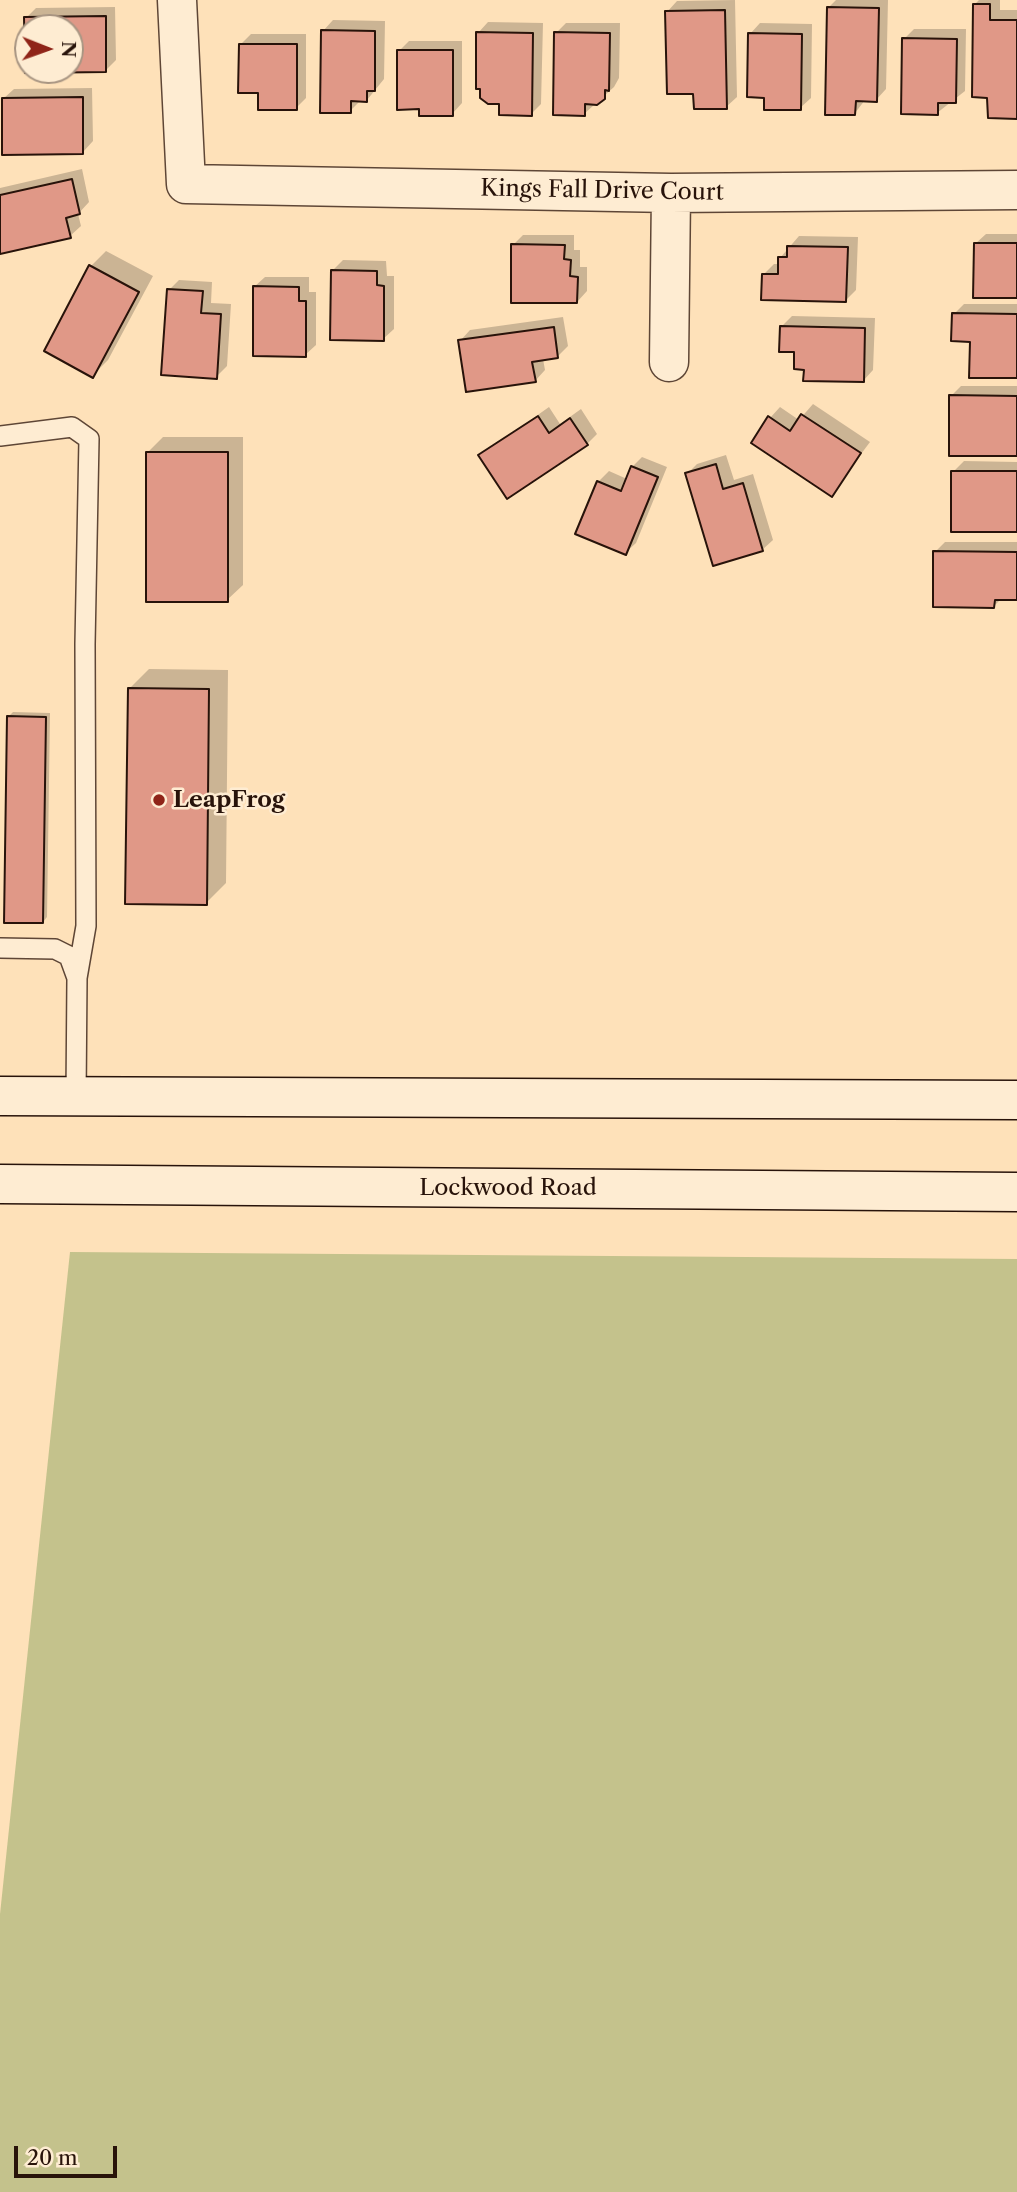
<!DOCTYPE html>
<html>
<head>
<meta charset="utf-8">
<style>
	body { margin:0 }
	#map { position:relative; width:1017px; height:2192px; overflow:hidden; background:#fee1b9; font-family:"Libre Caslon Text",serif }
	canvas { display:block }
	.north { position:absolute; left:14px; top:14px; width:70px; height:70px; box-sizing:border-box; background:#feecd2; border:2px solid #a89582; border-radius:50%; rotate:91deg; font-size:19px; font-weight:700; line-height:28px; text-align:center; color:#28130a }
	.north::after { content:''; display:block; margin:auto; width:24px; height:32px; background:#8f2418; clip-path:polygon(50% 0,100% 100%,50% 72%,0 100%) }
	.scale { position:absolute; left:14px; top:2146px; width:103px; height:32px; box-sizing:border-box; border:4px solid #28130a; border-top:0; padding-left:9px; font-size:21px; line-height:24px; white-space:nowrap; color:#28130a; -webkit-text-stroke:5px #feecd2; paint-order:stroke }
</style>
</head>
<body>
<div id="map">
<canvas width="1017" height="2192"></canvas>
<div class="north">N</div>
<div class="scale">20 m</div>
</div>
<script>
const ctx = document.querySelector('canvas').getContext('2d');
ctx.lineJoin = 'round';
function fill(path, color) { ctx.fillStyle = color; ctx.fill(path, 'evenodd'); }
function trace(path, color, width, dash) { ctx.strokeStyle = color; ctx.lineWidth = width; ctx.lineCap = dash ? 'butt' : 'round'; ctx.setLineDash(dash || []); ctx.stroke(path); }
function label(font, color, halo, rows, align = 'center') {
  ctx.font = font + ' "Libre Caslon Text",serif'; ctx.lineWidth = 5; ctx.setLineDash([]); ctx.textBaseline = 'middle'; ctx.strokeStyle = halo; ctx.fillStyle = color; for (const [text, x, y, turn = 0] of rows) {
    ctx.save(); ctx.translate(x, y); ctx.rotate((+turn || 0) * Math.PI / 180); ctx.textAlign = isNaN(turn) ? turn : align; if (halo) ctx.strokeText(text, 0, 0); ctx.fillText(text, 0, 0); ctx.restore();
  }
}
const green = new Path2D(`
	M70 1252 1017 1259V2192H0V1914Z`);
const shadow = new Path2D(`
	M735 0 737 97 726 107 695 92 667 12 677 1Z
	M836 0H888L886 89 876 100H865L855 113 829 7Z
	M979 0H1000V10H1017V117L989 96 974 5Z
	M115 7 116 60 106 70 26 72V18L36 8ZM28 28H70V70H28Z
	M333 20 385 21 384 79 367 100H361L350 111 323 31Z
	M488 22 543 23 541 104 531 114 501 102 478 33Z
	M566 23H620L619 78 614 87 584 114 556 33Z
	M760 23 812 24 811 98 800 108 766 96 750 34Z
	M914 29H966L965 91 937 113 904 39Z
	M251 34H306V98L296 108 260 92 240 45Z
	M409 41H462V103L452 114 421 108 399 51Z
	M92 88 93 141 83 152 3 99 14 89Z
	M82 169 89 202 78 214 81 226 70 236 0 252V188Z
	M986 234H1017V297L975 244Z
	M523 235H574V250H580V267H587V291L577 302 513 245Z
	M799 236 858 237 856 290 846 300 763 275 774 264H780V258Z
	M106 251 153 276 108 360 92 376 91 266Z
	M343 260 386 261 387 276H394V329L383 339 333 270Z
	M265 277H309V292H316V345L305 355 254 287Z
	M179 280 212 282 211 303 231 304 227 366 216 377 169 290Z
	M964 304H1017V377L971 340 954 314Z
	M792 316 875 318 873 370 863 381 806 368 782 326Z
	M563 317 568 346 557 357 543 359 545 370 535 381 460 341 470 330Z
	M961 386H1017V455L951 396Z
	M813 404 870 442 831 494 770 418 780 407 799 420Z
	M549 407 560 424 581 409 597 434 587 444 480 456Z
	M163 437H243V585L227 600 148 452Z
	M726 455 734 480 753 474 773 540 762 550 687 474 697 464Z
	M642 457 667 467 636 543 625 553 598 482 609 471 627 479 632 467Z
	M964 461 1017 462V531L953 472Z
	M945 542H1017V598H1002L994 606 935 552Z
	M149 669 228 670 226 883 206 903 129 689Z
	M13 712 50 713 47 917 43 922 8 717Z`);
const building = new Path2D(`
	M973 4H990V20H1017V119L988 118 987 98 972 97Z
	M827 7 879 8 877 102 856 101 855 115H825Z
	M725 10 727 109H694L693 94H667L665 11Z
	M106 16V72L25 73 24 17ZM28 28H70V70H28Z
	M321 30 375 31V91H367V102L351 101V113H320Z
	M476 32 533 33 532 116 499 115V104H488L480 98V89H476Z
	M554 32 610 33 609 91 605 90V99L597 105 585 104V116L553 115Z
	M748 33 802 34 801 110H764V98L747 97Z
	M902 38 957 39 956 103H938V115L901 114Z
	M239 44H297V110H258V93H238Z
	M397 50H453V116H419V109L397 110Z
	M83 97V154L2 155V98Z
	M72 179 80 214 66 218 71 238 0 254V195Z
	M974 243H1017V298H973Z
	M511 244 565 245 564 259 571 260 570 276 578 277 577 303H511Z
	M787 246 848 247 846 302 761 300 762 274H778V257H787Z
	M89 265 139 292 93 378 44 351Z
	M331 270 377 271V285L384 286V341L330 340Z
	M253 286 299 287V301H306V357L253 356Z
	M167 289 203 291 201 313 221 314 217 379 161 375Z
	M952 313 1017 314V378H969L970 342 951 341Z
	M780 326 865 328 864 382 803 381 804 370 794 369V352H779Z
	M554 327 558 358 532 362 536 382 466 392 458 340Z
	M949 395 1017 396V456H949Z
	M801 414 861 453 832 497 751 443 768 416 790 431Z
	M538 416 549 433 570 418 588 445 507 499 478 455Z
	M146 452H228V602H146Z
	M716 464 723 489 743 483 763 551 713 566 685 473Z
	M631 466 658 477 626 555 575 534 597 481 621 491Z
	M951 471H1017V532H951Z
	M933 551 1017 552V600H995L994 608 933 607Z
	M128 688 209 689 207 905 125 904Z
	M7 716 46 717 43 923H4Z`);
const service = new Path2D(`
	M0 436 72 427 89 439 85 644 86 926 77 978
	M0 948 55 949 69 956 77 978 76 1097`);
const minor = new Path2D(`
	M177 0 186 184 671 193 1017 190
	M669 362 671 193`);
const secondary = new Path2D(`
	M0 1096 1017 1100
	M0 1184 1017 1192`);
const markers = [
	[159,800,7,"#8f2418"]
];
const streetNames = [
	["Kings Fall Drive Court",602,191,1],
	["Lockwood Road",508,1188]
];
const poiNames = [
	["LeapFrog",173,800]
];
fill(green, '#c4c28c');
fill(shadow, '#0003');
fill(building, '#e09887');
trace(building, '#28130a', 2);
trace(service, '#5e4636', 22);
trace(minor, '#5e4636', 41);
trace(secondary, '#28130a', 41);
trace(service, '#feecd2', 19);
trace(minor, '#feecd2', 38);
trace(secondary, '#feecd2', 38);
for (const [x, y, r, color] of markers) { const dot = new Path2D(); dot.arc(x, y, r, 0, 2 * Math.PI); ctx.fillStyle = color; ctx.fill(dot); trace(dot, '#feecd2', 2.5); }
label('23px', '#28130a', '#feecd2', streetNames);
label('bold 23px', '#28130a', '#feecd2', poiNames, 'left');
</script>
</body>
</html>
